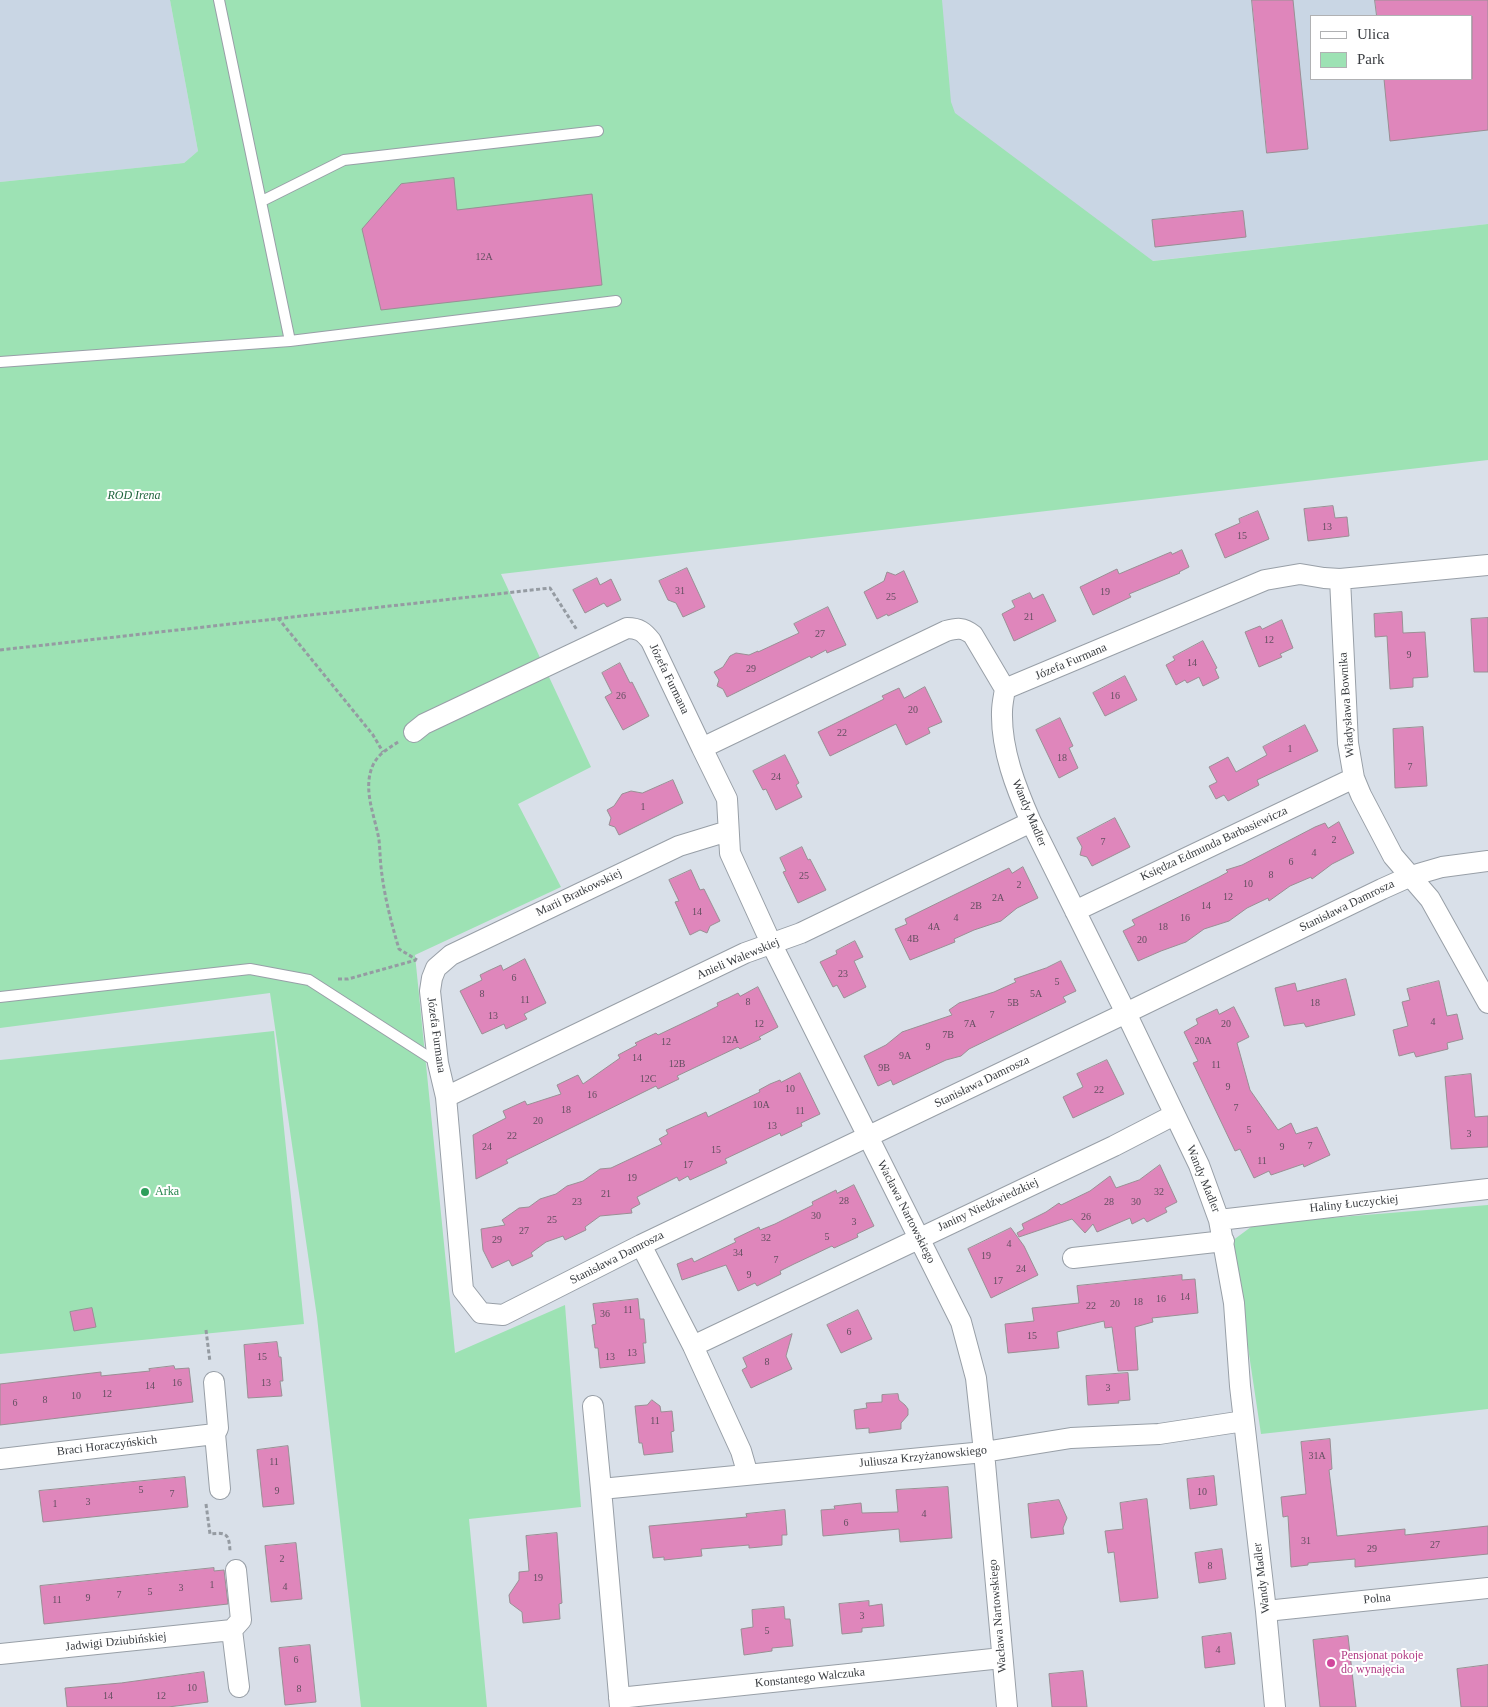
<!DOCTYPE html>
<html>
<head>
<meta charset="utf-8">
<style>
	body { margin:0 }
	#map { position:relative; width:1488px; height:1707px; overflow:hidden; background:#d9e0e9; font-family:Georgia,serif }
	canvas { display:block }
	.legend { position:absolute; left:1310px; top:15px; width:162px; height:65px; box-sizing:border-box; background:#fff; border:1px solid #b0b1b3; margin:0; padding:6px 9px; list-style:none; font-size:15px; color:#3a3d41 }
	.legend li { display:flex; align-items:center; gap:10px; height:25px }
	.legend b { width:25px; border:1px solid #b0b1b3 }
</style>
</head>
<body>
<div id="map">
<canvas width="1488" height="1707"></canvas>
<ul class="legend">
<li><b style="height:6px;background:#fff"></b>Ulica</li>
<li><b style="height:14px;background:#9de2b4"></b>Park</li>
</ul>
</div>
<script>
const ctx = document.querySelector('canvas').getContext('2d');
ctx.lineJoin = 'round';
function fill(path, color) { ctx.fillStyle = color; ctx.fill(path, 'evenodd'); }
function trace(path, color, width, dash) { ctx.strokeStyle = color; ctx.lineWidth = width; ctx.lineCap = dash ? 'butt' : 'round'; ctx.setLineDash(dash || []); ctx.stroke(path); }
function label(font, color, halo, rows, align = 'center') {
  ctx.font = font + ' Georgia,serif'; ctx.lineWidth = 4; ctx.setLineDash([]); ctx.textBaseline = 'middle'; ctx.strokeStyle = halo; ctx.fillStyle = color; for (const [text, x, y, turn = 0] of rows) {
    ctx.save(); ctx.translate(x, y); ctx.rotate((+turn || 0) * Math.PI / 180); ctx.textAlign = isNaN(turn) ? turn : align; if (halo) ctx.strokeText(text, 0, 0); ctx.fillText(text, 0, 0); ctx.restore();
  }
}
const built = new Path2D(`
	M0 0H170L198 151 184 163 0 182Z
	M759 0H1488V224L359 348ZM1312 16H1472V79H1312Z`);
const green = new Path2D(`
	M170 0H942L951 102 955 113 1153 261 1488 224V460L501 574 591 767 518 804 561 887 415 955 455 1353 565 1305 581 1507 469 1519 487 1707H361L317 1317 270 993 0 1028V182L184 163 198 151Z
	M274 1031 304 1324 0 1354V1060Z
	M1488 1205V1409L1261 1434 1232 1241 1255 1224Z`);
const building = new Path2D(`
	M1252 0H1293L1308 149 1267 153Z
	M1375 0H1488V130L1390 141 1384 79H1472V16H1377Z
	M454 178 457 210 592 194 602 285 381 310 362 229 401 184Z
	M1243 211 1246 237 1155 247 1152 220Z
	M1333 506 1335 518 1347 517 1349 536 1308 541 1304 509Z
	M1258 511 1269 539 1225 558 1215 534 1240 523 1239 519Z
	M1182 550 1189 567 1179 572 1180 573 1129 594 1131 597 1093 615 1080 587 1117 569 1119 574 1171 552 1172 554Z
	M687 568 705 607 683 617 676 603 668 600 659 581Z
	M904 571 918 602 888 616 887 614 877 619 864 592 884 581 887 572 895 575Z
	M597 578 600 585 611 579 621 600 607 607 604 603 585 613 573 590Z
	M1030 593 1033 599 1043 594 1056 621 1014 641 1002 614 1015 607 1012 601Z
	M828 607 846 645 827 653 826 650 811 658 810 656 727 697 723 689 717 686 719 680 714 672 723 667 730 656 736 653 749 655 758 651V652L799 633 794 624Z
	M1402 612 1403 633 1425 632 1428 677 1413 678V687L1390 689 1387 636 1375 637 1374 614Z
	M1488 618V672H1474L1471 619Z
	M1282 620 1293 648 1280 654 1282 657 1259 667 1245 632 1260 626 1262 629Z
	M1203 641 1217 668 1215 669 1219 678 1203 686 1199 677 1187 683 1185 680 1176 685 1166 665 1175 660 1173 657Z
	M620 663 630 683 632 682 649 716 623 730 605 697 612 693 602 673Z
	M1125 676 1137 700 1105 716 1093 693Z
	M925 687 942 722 928 728 930 733 906 745 896 724 830 756 818 732 884 699 882 696 899 688 904 698Z
	M1060 718 1073 746 1069 748 1078 768 1059 778 1036 730Z
	M1305 725 1318 751 1257 780 1259 785 1228 801 1224 795 1216 799 1209 786 1217 782 1209 767 1228 757 1236 772 1267 755 1263 747Z
	M1423 727 1427 786 1395 788 1393 729Z
	M785 755 799 783 796 785 802 797 776 810 766 789 763 790 753 771Z
	M673 780 683 803 619 835 615 827 609 825 611 818 607 810 614 806 622 794 631 791 642 793Z
	M1115 818 1130 847 1092 866 1087 857 1080 855 1082 847 1077 838Z
	M1339 822 1354 853 1332 864 1312 879 1311 877 1290 886 1269 901 1268 898 1247 908 1229 921 1204 929 1186 942 1161 951 1138 961 1123 931 1135 925 1132 920 1219 877 1228 872 1226 870 1242 865 1315 827 1325 823 1328 828Z
	M802 847 808 860 810 859 826 890 798 903 783 872 786 871 780 858Z
	M1023 867 1038 898 1017 908 1001 921 974 930 954 939 955 942 910 960 895 929 907 924 905 919 1009 868 1012 873Z
	M691 870 700 890 704 889 720 921 710 926 707 933 700 930 690 935 675 902 679 901 669 880Z
	M855 941 863 957 854 961 866 987 844 998 837 985 833 987 820 962 837 954 836 951Z
	M525 959 546 1003 524 1014 527 1019 506 1029 504 1024 482 1034 460 991 482 980 480 975 488 971 501 965 503 970Z
	M1061 961 1076 991 1063 997 1066 1002 969 1049 961 1056 946 1060 893 1085 891 1080 878 1086 864 1056 886 1045 902 1032 952 1015 949 1010 959 1003 994 992 1016 982 1014 979 1046 968Z
	M1346 979 1355 1015 1306 1027 1304 1023 1284 1026 1275 988 1295 983 1297 991Z
	M1439 981 1447 1016 1457 1014 1463 1039 1447 1043 1448 1049 1416 1057 1414 1052 1399 1056 1393 1030 1408 1026 1402 1002 1410 1000 1407 989Z
	M758 987 778 1027 759 1037 761 1039 740 1049 738 1047 677 1076 679 1079 658 1089 656 1086 506 1160 508 1163 476 1179 473 1135 506 1118 503 1111 525 1101 527 1105 561 1094 557 1085 578 1075 583 1084 620 1058 618 1055 637 1045 635 1043 656 1033 658 1035 700 1015 718 1006 717 1003 728 998 738 993 740 996Z
	M1234 1007 1249 1037 1237 1043 1250 1090 1278 1130 1291 1123 1296 1134 1317 1127 1330 1155 1304 1167 1303 1164 1271 1175 1269 1171 1254 1178 1240 1149 1235 1151 1193 1063 1198 1061 1184 1032 1198 1024 1196 1019 1217 1009 1219 1014Z
	M1107 1060 1124 1094 1073 1118 1063 1097 1083 1087 1077 1074Z
	M800 1073 820 1114 801 1123 802 1126 781 1136 780 1133 761 1142 725 1159 727 1163 690 1180 688 1176 679 1181 677 1177 637 1197 640 1204 631 1209 632 1213 600 1216 585 1227 586 1230 565 1240 563 1236 546 1242 531 1253 533 1256 521 1262 512 1266 509 1260 492 1268 483 1250 481 1229 505 1225 502 1220 519 1208 529 1207 540 1199 556 1194 567 1186 583 1181 600 1169 611 1168 662 1144 659 1139 668 1134 666 1130 706 1112 708 1117 716 1113 760 1092 759 1090 770 1084 780 1080 781 1082Z
	M1471 1074 1475 1117 1488 1116V1147L1451 1149 1445 1077Z
	M1160 1165 1177 1202 1165 1208 1167 1212 1147 1222 1144 1218 1132 1224 1130 1218 1097 1232 1093 1224 1085 1233 1072 1219 1019 1237 1017 1233 1024 1229 1022 1224 1046 1212 1059 1203 1061 1205 1090 1191 1110 1176 1116 1188 1139 1180Z
	M854 1185 874 1226 857 1234 858 1237 834 1248 832 1246 794 1264 780 1271 781 1274 757 1286 755 1283 738 1291 726 1265 682 1280 677 1264 692 1258 694 1262 736 1242 734 1239 759 1227 760 1230 775 1224 813 1205 812 1202 836 1190 837 1193Z
	M1011 1228 1024 1246 1038 1275 991 1298 968 1249Z
	M1182 1275V1280L1195 1279 1198 1313 1152 1318 1153 1322 1135 1327 1138 1370 1118 1371 1112 1327 1105 1328 1104 1321 1057 1332 1059 1348 1008 1353 1005 1324 1034 1321 1032 1308 1079 1303 1077 1286Z
	M638 1299 640 1319H644L646 1343H643L645 1363 600 1368 598 1348H595L592 1325 596 1324 593 1304Z
	M92 1308 96 1327 74 1331 70 1312Z
	M858 1310 872 1339 841 1353 827 1325Z
	M792 1334 786 1356 792 1369 751 1388 742 1370 747 1367 743 1358Z
	M277 1342 279 1357H281L283 1381H280L282 1396 248 1398 244 1345Z
	M174 1366 175 1369 189 1368 193 1402 0 1425V1384L101 1372V1376L150 1371 149 1369Z
	M1128 1373 1130 1400 1118 1401 1119 1403 1088 1405 1086 1376Z
	M898 1394 899 1400 905 1405 908 1409V1415L901 1423V1429L869 1433V1428L856 1429 854 1410 867 1408 866 1403 882 1402V1395Z
	M652 1400 660 1406 661 1412 672 1411 674 1431 671 1432 673 1452 644 1455 642 1443H639L635 1406 647 1405Z
	M1330 1439 1332 1469 1329 1470 1337 1536 1405 1529V1535L1488 1526V1554L1355 1567V1559L1308 1563V1565L1291 1567 1288 1516 1283 1517 1281 1497 1306 1494 1301 1442Z
	M288 1446 294 1504 263 1507 257 1450Z
	M1214 1476 1217 1505 1190 1509 1187 1479Z
	M185 1477 188 1507 43 1522 39 1491Z
	M948 1487 952 1538 900 1542 899 1529 823 1536 821 1510 835 1509 834 1506 861 1503 862 1513 898 1512 896 1490Z
	M1147 1499 1158 1598 1120 1602 1114 1552 1108 1553 1105 1531 1123 1529 1120 1503Z
	M1059 1500 1067 1518 1063 1528 1064 1534 1031 1538 1028 1504Z
	M785 1510 787 1535H782V1545L749 1548V1545L701 1549 702 1556 664 1560V1557L653 1558 649 1526 747 1517 746 1514Z
	M557 1533 562 1603 559 1604 560 1619 523 1623 522 1612 510 1603 509 1595 519 1580V1572L529 1571 526 1536Z
	M296 1543 302 1599 271 1602 265 1546Z
	M1222 1549 1226 1579 1199 1583 1195 1553Z
	M214 1568V1571L224 1570 228 1604 44 1624 40 1586Z
	M869 1601V1606L882 1604 884 1626 862 1628V1632L842 1634 839 1604Z
	M784 1607 785 1619H790L793 1646 772 1648V1651L744 1655 741 1629 753 1627 752 1610Z
	M1231 1633 1235 1664 1205 1668 1202 1637Z
	M1348 1636 1356 1707H1320L1313 1640Z
	M310 1645 316 1702 285 1705 279 1648Z
	M1488 1665V1707H1461L1457 1669Z
	M1083 1671 1087 1707H1052L1049 1674Z
	M204 1672 208 1702 168 1707H67L65 1688 121 1683Z`);
const path = new Path2D(`
	M278 618 373 735 383 752
	M0 650 550 588 577 630
	M398 742C389 748 378 754 373 765 362 789 375 816 379 840 380 849 380 858 381 867 384 895 391 922 399 949L417 960
	M338 979H348L416 960
	M206 1330 210 1362
	M206 1504 210 1534C227 1532 229 1534 230 1551`);
const lane = new Path2D(`
	M219 0 290 341
	M262 201 344 160 598 131
	M0 362 290 341 616 301
	M0 997 250 969 309 980 438 1063`);
const street = new Path2D(`
	M1340 579 1348 743 1354 778 1361 795 1393 856 1430 899 1488 1003
	M1005 689C1004 696 1002 704 1002 712 1001 750 1016 788 1031 822L1126 1013 1199 1165 1219 1220 1234 1303 1240 1386 1266 1611 1275 1707
	M414 732 424 724 627 628C639 628 644 632 651 641L702 748 946 631C957 628 963 627 973 635L1005 689 1265 580 1300 574 1324 578 1340 579 1488 565
	M702 748 727 799 730 853 771 943 961 1322 976 1378 984 1452 1007 1707
	M728 831 679 846 451 955 436 968 432 978 430 991 438 1063 446 1097 463 1290 481 1313 503 1315 641 1245 1126 1013 1382 889 1411 876 1442 867 1488 861
	M1075 911 1354 778
	M446 1097 745 953 801 933 1031 822
	M1219 1220 1488 1189
	M641 1245 693 1346 741 1451 748 1475
	M1073 1258 1224 1241
	M693 1346 1114 1146 1174 1115
	M214 1382 218 1428 215 1434 220 1489
	M593 1406 601 1489
	M0 1459 215 1434
	M1266 1611 1488 1588
	M232 1630 239 1687
	M0 1654 232 1630 241 1620 236 1570
	M619 1698 1002 1658
	M620 1707 601 1489 984 1452 1071 1438 1159 1434 1244 1421`);
const markers = [
	[145,1192,5,"#2e9e5b"],
	[1331,1663,5,"#d1479c"]
];
const numberNames = [
	["12A",484,257],
	["13",1327,527],
	["15",1242,536],
	["31",680,591],
	["19",1105,592],
	["25",891,597],
	["21",1029,617],
	["27",820,634],
	["12",1269,640],
	["9",1409,655],
	["14",1192,663],
	["29",751,669],
	["26",621,696],
	["16",1115,696],
	["20",913,710],
	["22",842,733],
	["1",1290,749],
	["18",1062,758],
	["7",1410,767],
	["24",776,777],
	["1",643,807],
	["2",1334,840],
	["7",1103,842],
	["4",1314,853],
	["6",1291,862],
	["8",1271,875],
	["25",804,876],
	["10",1248,884],
	["2",1019,885],
	["12",1228,897],
	["2A",998,898],
	["2B",976,906],
	["14",1206,906],
	["14",697,912],
	["4",956,918],
	["16",1185,918],
	["4A",934,927],
	["18",1163,927],
	["4B",913,939],
	["20",1142,940],
	["23",843,974],
	["6",514,978],
	["5",1057,982],
	["8",482,994],
	["5A",1036,994],
	["11",525,1000],
	["8",748,1002],
	["5B",1013,1003],
	["18",1315,1003],
	["7",992,1015],
	["13",493,1016],
	["4",1433,1022],
	["12",759,1024],
	["7A",970,1024],
	["20",1226,1024],
	["7B",948,1035],
	["12A",730,1040],
	["20A",1203,1041],
	["12",666,1042],
	["9",928,1047],
	["9A",905,1056],
	["14",637,1058],
	["12B",677,1064],
	["11",1216,1065],
	["9B",884,1068],
	["12C",648,1079],
	["9",1228,1087],
	["10",790,1089],
	["22",1099,1090],
	["16",592,1095],
	["10A",761,1105],
	["7",1236,1108],
	["18",566,1110],
	["11",800,1111],
	["20",538,1121],
	["13",772,1126],
	["5",1249,1130],
	["3",1469,1134],
	["22",512,1136],
	["7",1310,1146],
	["24",487,1147],
	["9",1282,1147],
	["15",716,1150],
	["11",1262,1161],
	["17",688,1165],
	["19",632,1178],
	["32",1159,1192],
	["21",606,1194],
	["28",844,1201],
	["23",577,1202],
	["28",1109,1202],
	["30",1136,1202],
	["30",816,1216],
	["26",1086,1217],
	["25",552,1220],
	["3",854,1222],
	["27",524,1231],
	["5",827,1237],
	["32",766,1238],
	["29",497,1240],
	["4",1009,1244],
	["34",738,1253],
	["19",986,1256],
	["7",776,1260],
	["24",1021,1269],
	["9",749,1275],
	["17",998,1281],
	["14",1185,1297],
	["16",1161,1299],
	["18",1138,1302],
	["20",1115,1304],
	["22",1091,1306],
	["11",628,1310],
	["36",605,1314],
	["6",849,1332],
	["15",1032,1336],
	["13",632,1353],
	["15",262,1357],
	["13",610,1357],
	["8",767,1362],
	["16",177,1383],
	["13",266,1383],
	["14",150,1386],
	["3",1108,1388],
	["12",107,1394],
	["10",76,1396],
	["8",45,1400],
	["6",15,1403],
	["11",655,1421],
	["31A",1317,1456],
	["11",274,1462],
	["5",141,1490],
	["9",277,1491],
	["10",1202,1492],
	["7",172,1494],
	["3",88,1502],
	["1",55,1504],
	["4",924,1514],
	["6",846,1523],
	["31",1306,1541],
	["27",1435,1545],
	["29",1372,1549],
	["2",282,1559],
	["8",1210,1566],
	["19",538,1578],
	["1",212,1585],
	["4",285,1587],
	["3",181,1588],
	["5",150,1592],
	["7",119,1595],
	["9",88,1598],
	["11",57,1600],
	["3",862,1616],
	["5",767,1631],
	["4",1218,1650],
	["6",296,1660],
	["10",192,1688],
	["8",299,1689],
	["14",108,1696],
	["12",161,1696]
];
const parkNames = [
	["ROD Irena",134,496]
];
const streetNames = [
	["Józefa Furmana",1071,662,-23],
	["Józefa Furmana",669,679,64],
	["Władysława Bownika",1347,705,-94],
	["Wandy Madler",1029,813,67],
	["Księdza Edmunda Barbasiewicza",1214,844,-25],
	["Marii Bratkowskiej",579,893,-26],
	["Stanisława Damrosza",1347,906,-26],
	["Anieli Walewskiej",738,959,-23],
	["Józefa Furmana",436,1035,82],
	["Stanisława Damrosza",982,1082,-26],
	["Wandy Madler",1203,1179,68],
	["Haliny Łuczyckiej",1354,1204,-6],
	["Janiny Niedźwiedzkiej",988,1205,-25],
	["Wacława Nartowskiego",906,1212,63],
	["Stanisława Damrosza",617,1258,-27],
	["Braci Horaczyńskich",107,1446,-7],
	["Juliusza Krzyżanowskiego",923,1457,-6],
	["Wandy Madler",1262,1578,-97],
	["Polna",1377,1599,-6],
	["Wacława Nartowskiego",998,1616,-95],
	["Jadwigi Dziubińskiej",116,1642,-6],
	["Konstantego Walczuka",810,1678,-6]
];
const leisureNames = [
	["Arka",155,1192]
];
const hotelNames = [
	["Pensjonat pokoje",1341,1656],
	["do wynajęcia",1341,1670]
];
fill(built, '#c9d6e4');
fill(green, '#9de2b4');
fill(building, '#df86bb');
trace(building, '#998f94', 1);
trace(lane, '#989fa7', 12);
trace(street, '#989fa7', 22);
trace(path, '#959ba2', 3, [4, 2.5]);
trace(lane, '#fff', 10);
trace(street, '#fff', 20);
for (const [x, y, r, color] of markers) { const dot = new Path2D(); dot.arc(x, y, r, 0, 2 * Math.PI); ctx.fillStyle = color; ctx.fill(dot); trace(dot, '#fff', 2); }
label('10px', '#634f60', null, numberNames);
label('italic 12px', '#1e643c', '#fff', parkNames);
label('12px', '#3a3d41', '#fff', streetNames);
label('12px', '#27864d', '#fff', leisureNames, 'left');
label('12px', '#b23c85', '#fff', hotelNames, 'left');
</script>
</body>
</html>
